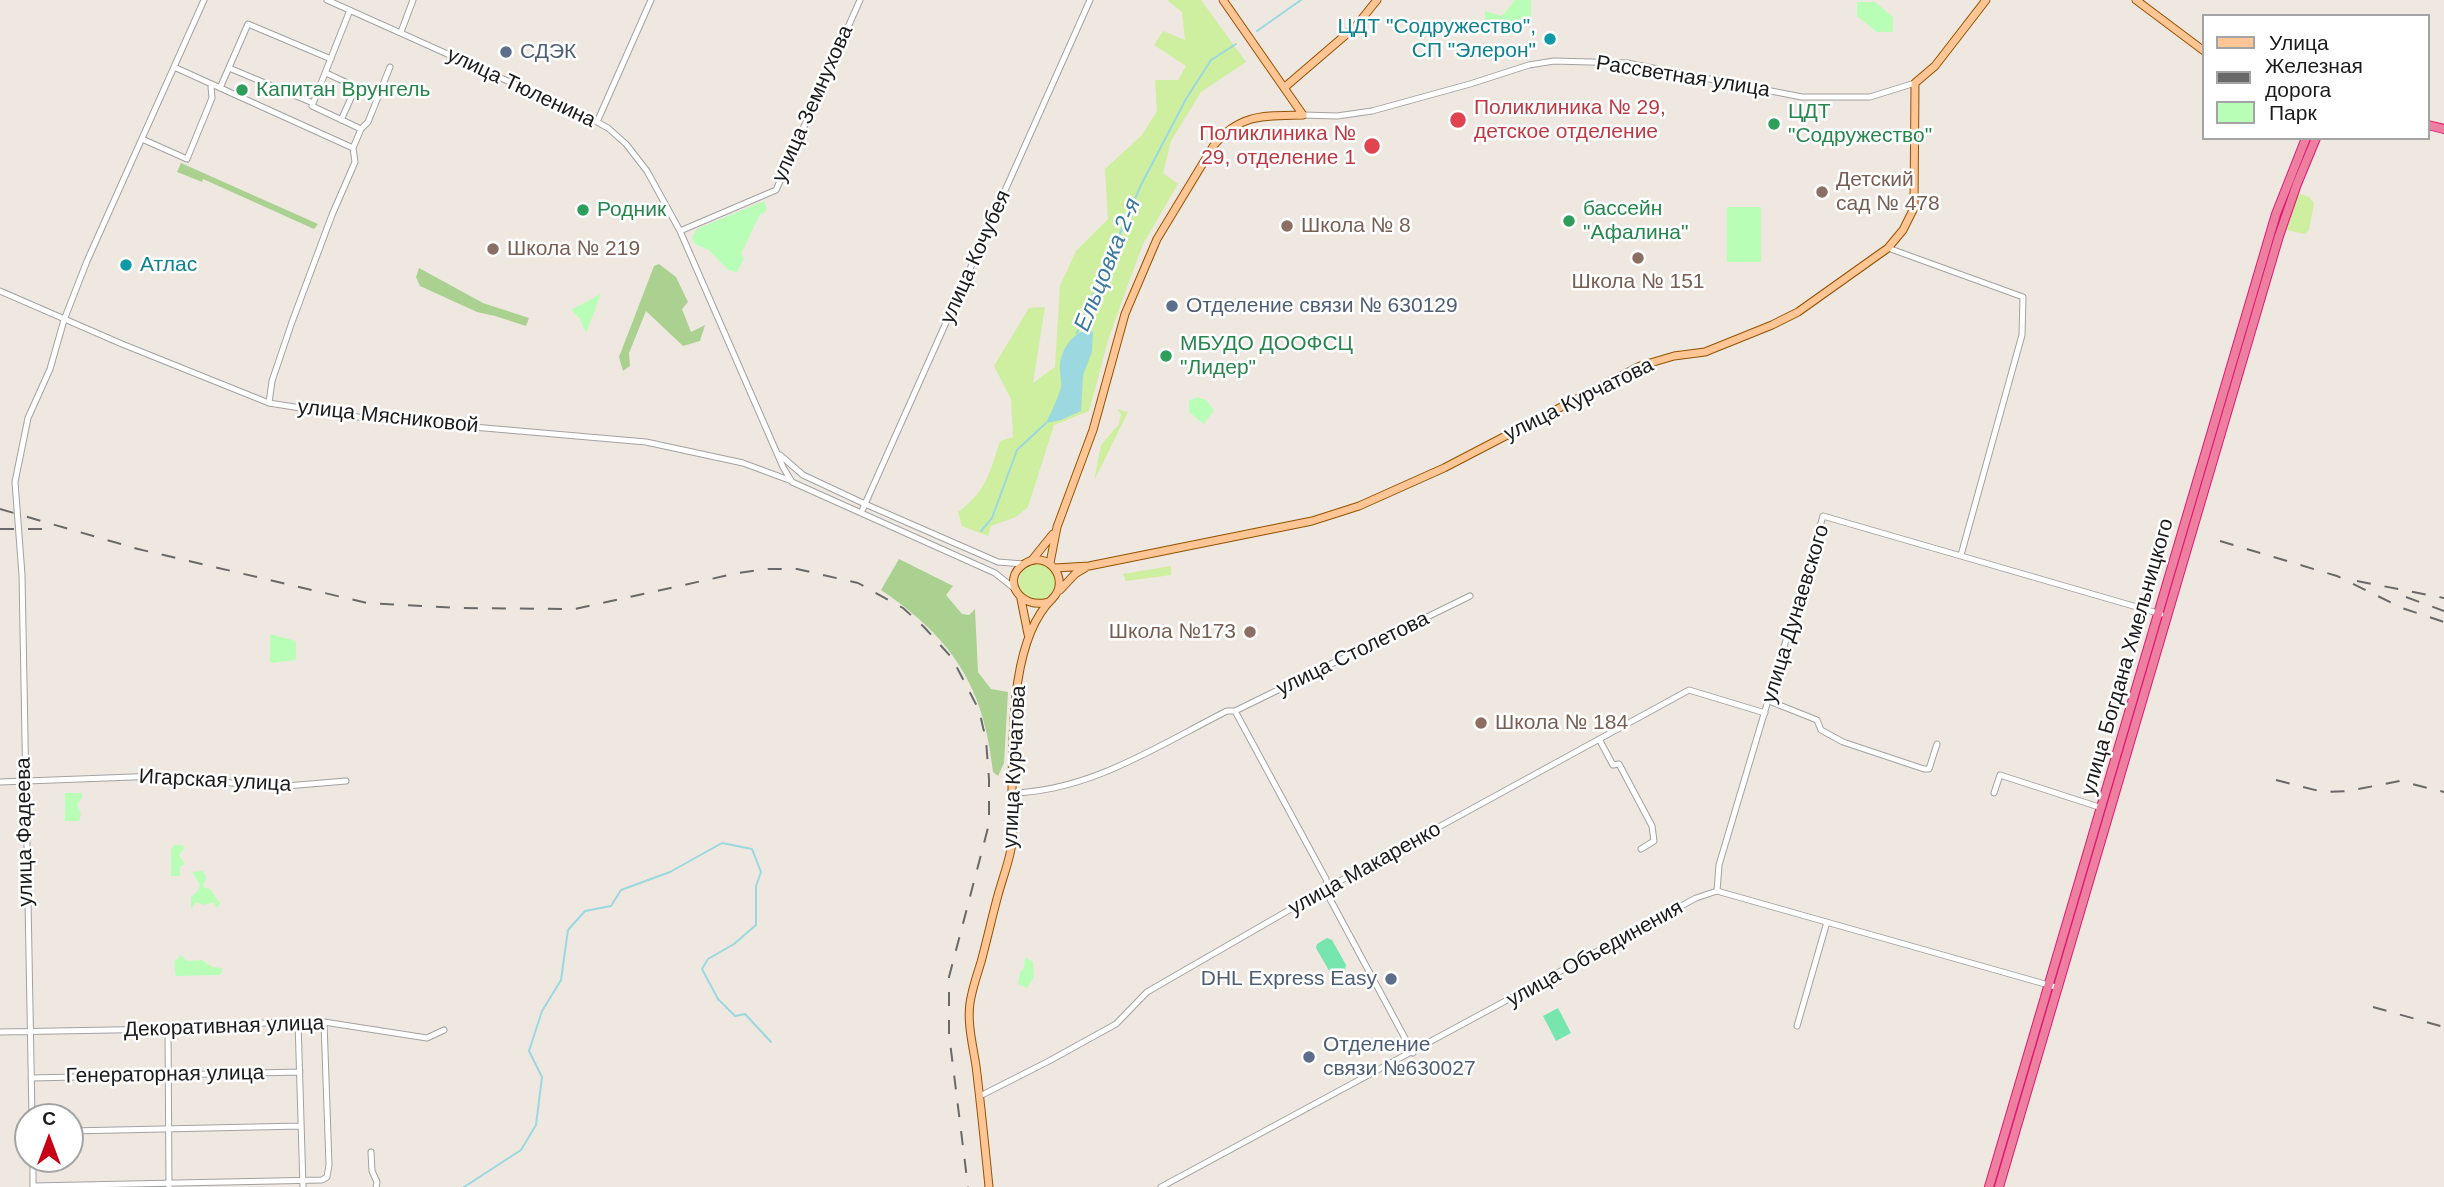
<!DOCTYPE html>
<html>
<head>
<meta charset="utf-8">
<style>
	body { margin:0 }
	#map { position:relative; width:2444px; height:1187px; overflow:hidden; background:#eee8e0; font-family:Arial,sans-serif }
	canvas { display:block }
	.legend { position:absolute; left:2202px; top:14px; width:228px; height:126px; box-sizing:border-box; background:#fff; border:2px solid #a4a4a4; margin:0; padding:9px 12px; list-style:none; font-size:21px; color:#1b1b1b }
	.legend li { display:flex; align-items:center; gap:14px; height:35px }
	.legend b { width:35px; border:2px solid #a4a4a4 }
	.north { position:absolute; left:14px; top:1103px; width:70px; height:70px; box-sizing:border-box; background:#fff; border:2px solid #a4a4a4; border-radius:50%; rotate:0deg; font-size:19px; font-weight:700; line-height:28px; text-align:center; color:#1b1b1b }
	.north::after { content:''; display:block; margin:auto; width:24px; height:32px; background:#c70015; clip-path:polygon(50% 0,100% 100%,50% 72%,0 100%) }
</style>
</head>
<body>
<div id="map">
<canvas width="2444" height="1187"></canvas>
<ul class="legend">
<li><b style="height:9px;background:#ffc594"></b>Улица</li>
<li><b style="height:9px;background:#696969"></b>Железная дорога</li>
<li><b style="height:19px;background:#b9feb7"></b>Парк</li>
</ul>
<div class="north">С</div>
</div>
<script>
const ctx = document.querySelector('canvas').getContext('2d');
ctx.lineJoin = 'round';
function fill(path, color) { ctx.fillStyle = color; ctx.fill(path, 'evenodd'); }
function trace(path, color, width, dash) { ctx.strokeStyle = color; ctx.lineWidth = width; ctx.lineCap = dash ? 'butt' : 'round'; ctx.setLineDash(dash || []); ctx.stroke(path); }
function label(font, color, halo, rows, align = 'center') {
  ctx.font = font + ' Arial,sans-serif'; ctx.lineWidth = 5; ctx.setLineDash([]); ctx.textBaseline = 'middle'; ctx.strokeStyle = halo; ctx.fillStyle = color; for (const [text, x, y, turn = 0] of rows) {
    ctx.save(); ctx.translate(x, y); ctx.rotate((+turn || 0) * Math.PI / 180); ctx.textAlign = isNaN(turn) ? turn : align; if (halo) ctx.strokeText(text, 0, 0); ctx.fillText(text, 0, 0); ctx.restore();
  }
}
const grass = new Path2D(`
	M1167 0H1201L1246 62 1201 92 1171 141 1163 173 1178 184 1143 244 1109 337 1089 411 1054 425 1028 507 1016 517 991 526 988 536 962 526 958 512C986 492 990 472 1000 441L1013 437 1011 399 994 366 1029 308 1045 307 1033 383 1055 367 1060 286 1076 251 1108 219 1105 169 1142 135 1157 111 1155 80H1178L1186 66 1154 45 1163 31 1185 40 1182 12Z
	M2298 193 2309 197 2314 203 2309 230 2305 234 2287 230Z
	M1117 409 1128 412 1094 481 1101 445 1119 424 1121 414Z
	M1019 582a18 18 0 1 1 36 0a18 18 0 1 1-36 0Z
	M1171 566V575L1126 581 1123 574Z`);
const forest = new Path2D(`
	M181 163 318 224 314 229 203 179 202 182 177 172Z
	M659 264 676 277 688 302 682 309 691 332 705 325 700 341 683 346 646 311 629 353 630 366 623 371 619 357 654 266Z
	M419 268 483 303 529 318 526 326 495 316 477 312 420 286 416 277Z
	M899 559 953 586 946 595 962 614 969 615 975 609 978 672 991 689 1008 692 1004 763 998 776 993 772C984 686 952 638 881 590Z`);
const park = new Path2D(`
	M1515 0H1531V21H1485V11L1502 16Z
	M1857 2H1875L1893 17V32H1877L1857 16Z
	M764 201 767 209 764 213 760 214 741 254 744 258 737 272 728 270 709 250 695 244 692 238 697 229Z
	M1727 207H1761V262H1727Z
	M601 294 586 333 580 319 571 310Z
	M1197 397 1206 400 1214 410 1204 424 1189 412V401Z
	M270 634 296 641V660L270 663Z
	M65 793H82V798L77 805 81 813 79 821H65Z
	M174 845H182L185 848 179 855 185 864 180 867V876H171V849Z
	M203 871 206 877 203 887 210 889 220 903 217 908 213 902 205 905 196 902 191 909V897L197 892 200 885 192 872Z
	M179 954 187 961 202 960 212 967 222 968V972L219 975 176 976 174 961 179 958Z
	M1025 957 1033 962 1034 977 1027 988 1018 984 1020 972 1024 968Z`);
const pitch = new Path2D(`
	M1327 938 1332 940 1346 965 1345 970 1335 975 1331 974 1316 948 1317 944Z
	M1558 1008 1571 1033 1556 1041 1543 1016Z`);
const water = new Path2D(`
	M1086 330 1093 331 1092 352 1083 375 1081 411 1061 420 1046 423C1051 412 1058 399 1061 387 1062 379 1059 371 1060 364 1062 349 1072 334 1086 330Z`);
const stream = new Path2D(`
	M1257 31 1301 0
	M1077 333 1141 185 1186 99 1211 60 1236 44
	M981 531 992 518 1017 450 1046 423
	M464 1187 521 1150 536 1125 542 1077 529 1051 542 1011 561 980 568 930 585 911 611 906 621 890 670 872 722 843 752 849 761 872 756 886V925L734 944 708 959 702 969 718 999 735 1016 745 1014 771 1042`);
const minor = new Path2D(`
	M327 0 588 117 608 128 626 144 647 171 680 231 783 467 792 482 995 573 1015 589
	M401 32 413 0
	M174 67 353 148
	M229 68 313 103
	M326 73 356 87 341 120
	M220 88 248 24 331 59
	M1303 115 1337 116 1372 111 1470 84 1529 65 1554 61 1627 63 1802 97H1870L1915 83
	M597 122 651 0
	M361 129 368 122 390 67
	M142 139 187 159 212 98 211 87
	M680 231 776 190 860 0
	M1888 248 2023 297 2022 335 1961 555
	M0 291 122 344 269 403 358 417 646 442 743 463 789 480
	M269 403 272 381 292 322 332 215 355 162 353 148 361 129 312 106 350 10
	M780 455 803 475 865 504 998 562 1023 564
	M861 513 1090 0
	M1769 701 1817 720 1821 730 1843 742 1924 769H1929L1937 744
	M1235 711 1326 879 1330 899 1413 1053
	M1599 739 1613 765 1619 764 1652 826 1654 841 1641 849
	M0 782 159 776 274 787 346 781
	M1012 793C1091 791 1159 745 1227 711H1235L1470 596
	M1994 793 2000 775 2102 808
	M1717 891 1719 865 1823 516 2161 614
	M298 1021 303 1187
	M1797 1026 1827 922
	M168 1029 169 1187
	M0 1032 168 1029 298 1021 324 1022 427 1038 444 1030
	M31 1078 300 1072
	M980 1096 1049 1061 1116 1024 1147 992 1329 887 1689 690 1765 713
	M32 1117 22 575 15 482 28 418 50 369 64 320 87 261 204 0
	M70 1131 301 1126
	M371 1152 372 1171 377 1182 376 1187
	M33 1159V1187
	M33 1186 322 1180 327 1177 329 1165 324 1022
	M1161 1187 1696 898 1717 891 2059 988`);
const major = new Path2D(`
	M1223 0 1303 115
	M2136 0 2204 51
	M1285 87 1356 26 1377 0
	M1032 560 1053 534
	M1050 563 1057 527 1093 430 1125 314 1157 239 1214 145C1240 113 1265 116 1303 115
	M1055 568 1089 566 1312 521 1359 506 1444 468 1640 366 1674 356 1705 352 1772 325 1798 312 1888 248 1903 230 1914 208 1915 83 1935 66 1986 0
	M1060 590 1075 574 1085 568
	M1021 599 1028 634
	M989 1187C985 1147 981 1106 976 1066 973 1046 967 1023 970 1003 972 989 977 975 981 962 987 940 992 917 998 895 1002 880 1008 865 1011 849 1015 831 1012 810 1012 791 1013 736 1010 640 1052 599 1072 580 1047 548 1024 564 1000 580 1021 610 1048 602`);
const highway = new Path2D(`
	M2428 125 2444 129
	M1989 1187 2276 214 2306 138
	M1999 1187 2279 236 2297 184 2316 138`);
const rail = new Path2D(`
	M0 509 138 549 367 603 458 608 575 609 738 573 767 569H797L858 583 903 608 924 627 952 658 979 710 986 740 989 779V824L949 977V1034L968 1187
	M0 529H49
	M2220 541 2337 576 2402 608 2444 622
	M2357 581 2444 598
	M2406 597 2444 611
	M2276 780 2323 792 2348 791 2400 781 2444 792
	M2373 1007 2444 1027`);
const markers = [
	[1550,39,7,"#0f9aa8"],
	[506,52,7,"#5c6f8a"],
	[242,90,7,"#2e9e5b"],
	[1458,120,9,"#e0444e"],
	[1774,124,7,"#2e9e5b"],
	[1372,146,9,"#e0444e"],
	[1822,192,7,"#8d6e63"],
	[583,210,7,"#2e9e5b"],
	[1569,221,7,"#2e9e5b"],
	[1287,226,7,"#8d6e63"],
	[493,249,7,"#8d6e63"],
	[1638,258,7,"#8d6e63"],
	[126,265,7,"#0f9aa8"],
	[1172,306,7,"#5c6f8a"],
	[1166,356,7,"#2e9e5b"],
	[1250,632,7,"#8d6e63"],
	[1481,723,7,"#8d6e63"],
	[1391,979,7,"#5c6f8a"],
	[1309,1057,7,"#5c6f8a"]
];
const cultureNames = [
	["ЦДТ \"Содружество\",",1536,27],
	["СП \"Элерон\"",1536,51],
	["Атлас",140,265,"left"]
];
const serviceNames = [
	["СДЭК",520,52],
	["Отделение связи № 630129",1186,306],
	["DHL Express Easy",1377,979,"right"],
	["Отделение",1323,1045],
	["связи №630027",1323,1069]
];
const streetNames = [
	["Рассветная улица",1683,77,9],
	["улица Тюленина",521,88,25],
	["улица Земнухова",813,104,-66],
	["улица Кочубея",976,257,-66],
	["улица Курчатова",1579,400,-26],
	["улица Мясниковой",388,417,6],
	["улица Дунаевского",1796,614,-73],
	["улица Столетова",1353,654,-26],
	["улица Богдана Хмельницкого",2128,657,-74],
	["улица Курчатова",1015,767,-87],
	["Игарская улица",215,781,3],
	["улица Фадеева",25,832,-91],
	["улица Макаренко",1365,869,-29],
	["улица Объединения",1595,954,-29],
	["Декоративная улица",224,1027,-2],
	["Генераторная улица",165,1075,-1]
];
const leisureNames = [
	["Капитан Врунгель",256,90],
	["ЦДТ",1788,112],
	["\"Содружество\"",1788,136],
	["бассейн",1583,209],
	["\"Афалина\"",1583,233],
	["Родник",597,210],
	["МБУДО ДООФСЦ",1180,344],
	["\"Лидер\"",1180,368]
];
const healthNames = [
	["Поликлиника № 29,",1474,108],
	["детское отделение",1474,132],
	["Поликлиника №",1356,134,"right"],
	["29, отделение 1",1356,158,"right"]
];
const educationNames = [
	["Детский",1836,180],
	["сад № 478",1836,204],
	["Школа № 8",1301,226],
	["Школа № 219",507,249],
	["Школа № 151",1638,282,"center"],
	["Школа №173",1236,632,"right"],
	["Школа № 184",1495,723]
];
const waterNames = [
	["Ельцовка 2-я",1108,265,-68]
];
fill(grass, '#ceeea0');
fill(forest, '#aad190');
fill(park, '#b9feb7');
fill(pitch, '#76e5ae');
fill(water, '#9bd8e0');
trace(stream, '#9bd8e0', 2);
trace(minor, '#a2a2a2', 7);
trace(major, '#935200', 9);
trace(highway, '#e41572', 10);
trace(minor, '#fff', 5);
trace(major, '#ffc594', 7);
trace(highway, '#ed7fa0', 8);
trace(rail, '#696969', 2, [14, 14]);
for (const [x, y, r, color] of markers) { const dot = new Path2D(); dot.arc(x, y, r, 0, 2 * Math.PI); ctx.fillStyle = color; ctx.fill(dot); trace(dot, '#fff', 2.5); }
label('21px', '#0d838f', '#fff', cultureNames, 'right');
label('21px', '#4e5e75', '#fff', serviceNames, 'left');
label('21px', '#1b1b1b', '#fff', streetNames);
label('21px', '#27864d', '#fff', leisureNames, 'left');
label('21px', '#be3a42', '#fff', healthNames, 'left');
label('21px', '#785e54', '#fff', educationNames, 'left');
label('italic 23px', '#3c79a2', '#fff', waterNames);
</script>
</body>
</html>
